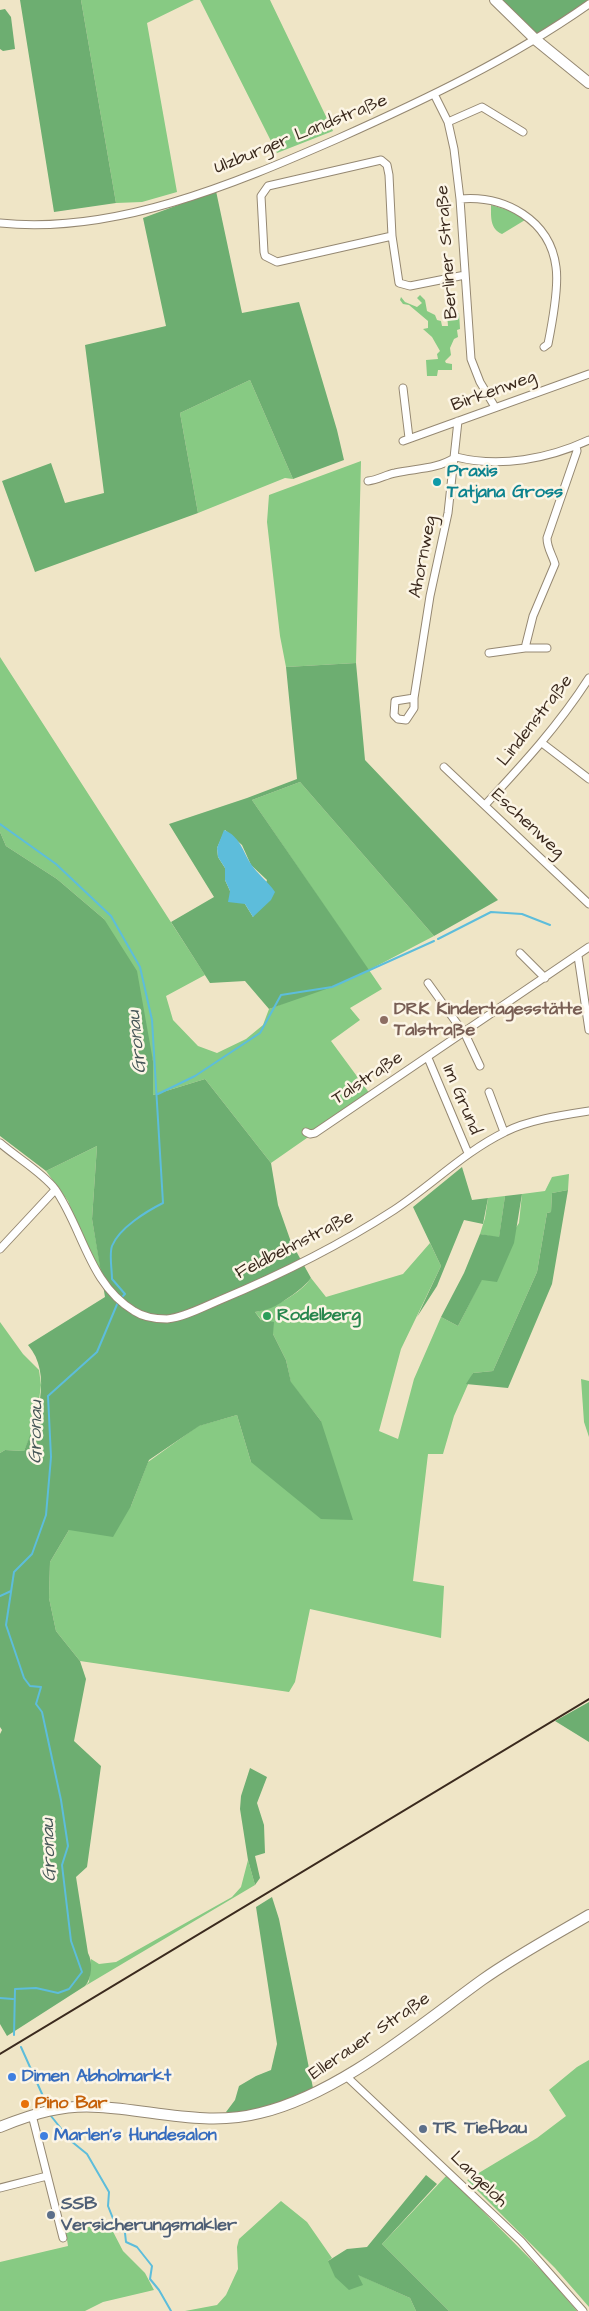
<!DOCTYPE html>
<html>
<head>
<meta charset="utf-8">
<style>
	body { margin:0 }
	canvas { display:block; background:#efe5c6 }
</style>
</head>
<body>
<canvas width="589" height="2311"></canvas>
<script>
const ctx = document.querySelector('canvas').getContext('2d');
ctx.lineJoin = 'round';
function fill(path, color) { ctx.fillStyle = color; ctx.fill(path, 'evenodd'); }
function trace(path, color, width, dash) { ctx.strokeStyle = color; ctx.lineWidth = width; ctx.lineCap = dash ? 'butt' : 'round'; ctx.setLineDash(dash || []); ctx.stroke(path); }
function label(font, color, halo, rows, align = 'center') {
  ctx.font = font + ' "Architects Daughter",sans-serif'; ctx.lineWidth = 5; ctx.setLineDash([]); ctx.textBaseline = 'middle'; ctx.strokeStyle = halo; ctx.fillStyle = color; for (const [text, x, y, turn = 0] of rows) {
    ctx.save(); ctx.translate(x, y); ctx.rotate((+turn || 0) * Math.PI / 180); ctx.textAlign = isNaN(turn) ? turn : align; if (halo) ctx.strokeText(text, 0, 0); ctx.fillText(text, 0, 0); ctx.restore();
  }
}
const green = new Path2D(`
	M81 0H194L147 23 177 192 142 202 116 203Z
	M200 0H270L333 131 277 153Z
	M491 205 511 211 525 220 502 234C490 229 491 217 491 205Z
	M420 295 425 300 427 311 435 315 437 320 441 321 442 326H448L447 314 459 313 460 329 457 330 458 337 454 339 450 348 451 355 445 361 446 363 452 364V370H438L437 376H427L426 360 438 359 437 354 440 351 432 337 423 329 428 328V321L409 305 403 304 400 300 401 297 405 302 417 307 422 303 417 298Z
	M250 380 293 479 285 478 198 513 180 413Z
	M361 461 356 663 286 667 280 636 267 522 269 495Z
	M0 657 205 975 166 996 173 1020 198 1046 217 1053 246 1039 263 1025 269 1009 368 970 252 800 300 782 434 936 369 970 382 989 350 1008 360 1020 331 1041 370 1094 271 1163 205 1079 153 1095V1061L104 919 57 879 6 846 0 832Z
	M97 1146 92 1219 103 1282 84 1243 68 1201 46 1171Z
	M569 1174 568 1190 552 1193 551 1212 547 1213 537 1272 493 1371 473 1373 454 1416 443 1454H428L413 1581 444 1586 441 1638 310 1609 295 1682 289 1692 80 1661 56 1631 49 1598 50 1562 69 1530 131 1506 148 1462 198 1426 237 1415 251 1462 321 1421 291 1383 286 1360 273 1334 255 1312C273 1309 301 1293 311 1278L326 1297 403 1274 430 1243 441 1266 401 1349 379 1431 398 1439 414 1379 441 1317 458 1326 482 1279 519 1223 522 1194 545 1191 552 1177Z
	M505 1196 499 1238 480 1234 485 1218 488 1198Z
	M0 1322 23 1354 39 1370 41 1385 36 1423 24 1451 5 1450 0 1453Z
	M581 1379 589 1381V1437L584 1422Z
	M248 1860 255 1885 85 1986 89 1982 91 1959 99 1964 116 1962 232 1897 241 1887Z
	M589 2060V2307L555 2268 467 2180 537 2138 566 2116 549 2090 577 2067Z
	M447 2175 546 2275 577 2311H449L382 2244Z
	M281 2201 307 2222 332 2258 328 2261 410 2298 416 2311H185L217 2305 226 2295 238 2269 237 2247 239 2239Z
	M108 2222 123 2251 145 2273 154 2290 103 2302 85 2311H0V2262L68 2246 66 2233Z`);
const forest = new Path2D(`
	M20 0H81L116 203 54 212Z
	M501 0H589V1L537 35Z
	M5 9 11 17 15 49 3 51 0 49V10Z
	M216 191 242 313 299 302 337 430 344 460 293 479 250 380 180 413 198 513 35 572 2 481 51 463 65 503 104 493 85 345 166 326 143 218Z
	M356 663 365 760 498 900 434 936 300 782 252 800 369 970 332 987 269 1009 245 981 210 983 171 922 214 897 169 824 247 798 297 779 286 667ZM225 830 242 845 251 865 267 880 253 917 245 904 230 891 225 880V868L218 857 217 848Z
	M0 832 6 846 57 879 104 919 137 971 153 1061V1095L205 1079 271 1163 278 1205 291 1242 311 1278C305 1287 281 1304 271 1308 266 1310 260 1311 255 1312L261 1320 274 1322 273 1334 286 1360 291 1382 321 1421 353 1520 321 1519 251 1462 237 1415 199 1426 149 1460 131 1506 113 1537 69 1530 50 1562 49 1598 56 1631 80 1661 86 1679 74 1741 101 1766 87 1867 76 1877 88 1953C93 1962 92 1978 85 1986L7 2036 0 2024V1734L2 1730 0 1727V1453L5 1450 24 1451C37 1420 53 1374 28 1345L105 1297 92 1219 97 1146 46 1171 0 1136Z
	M462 1167 472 1200 488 1198 483 1224 464 1220 437 1286 417 1317 441 1266 413 1207Z
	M568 1190 552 1284 508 1388 466 1384 473 1373 493 1371 537 1272 547 1213 551 1212 552 1193Z
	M522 1194 514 1243 497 1282 482 1280 458 1326 441 1317 464 1273 480 1234 499 1237 505 1196Z
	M589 1702V1742L555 1721Z
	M250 1768 267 1777 257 1803 264 1825 265 1853 255 1856 260 1878 255 1885 248 1860 240 1809 241 1796Z
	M272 1897 279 1919 313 2088 297 2098 234 2115 226 2112 235 2100 239 2086 256 2076 271 2070 277 2044 256 1907Z
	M426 2175 437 2184 382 2244 449 2311H416L410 2298 358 2275 363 2285 349 2290 335 2277 328 2261 347 2249 367 2247Z`);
const water = new Path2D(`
	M224 830C240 836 243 852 251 864 257 874 268 881 275 892L271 900 253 917 245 904 228 902 230 891 225 880V868L218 857 217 848Z`);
const stream = new Path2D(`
	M0 824 56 864 111 916 140 967 152 1020 163 1203C147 1211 119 1228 112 1246 109 1255 112 1269 112 1279L125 1294 121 1298
	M438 939 491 912 522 914 550 925
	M158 1094 195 1076 260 1033 281 995 332 987 434 941
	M0 1596 11 1591
	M0 1998 13 1999
	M14 2035 15 1989 36 1988 58 1993 69 1989 82 1972 71 1941 62 1865 68 1846 61 1800 42 1712 36 1704 41 1687 30 1686 24 1678 6 1625 14 1572 32 1554 46 1515 51 1457 48 1396 97 1352 118 1302
	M21 2047 47 2105
	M51 2116 71 2141 87 2154 109 2192 108 2206 116 2226 121 2227 125 2233 126 2242 137 2247 152 2266 150 2279 159 2290 171 2311`);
const street = new Path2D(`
	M434 94 448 122 454 149 460 199 471 359 480 382 495 407
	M448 122 482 107 523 132
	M460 199C505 195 550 220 556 267 559 287 552 324 548 344L544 347
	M0 223C114 235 234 184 337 139 424 100 511 59 589 4
	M392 236 277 262 265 256 264 252 261 196 268 186 381 160 387 165 389 175 392 236 399 283 410 286 465 275
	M403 388 409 438
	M403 441 589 374
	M368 481C378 480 385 475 395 473 416 468 436 470 456 457 500 468 548 459 589 440
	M525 648 533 616 555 564C552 554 547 548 547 538L577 451 576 446
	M489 653 525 648H547
	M414 698V708L406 720 398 719 394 715 395 701 414 698 430 596 448 513 458 421
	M542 743 589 779
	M444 767 589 904
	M485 805C523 764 559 725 589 678
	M520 953 545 978
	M578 956 589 1030
	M428 983 466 1036 480 1066
	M428 1058 468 1153
	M489 1092 504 1132
	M306 1132 310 1134 315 1133 589 947
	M0 1143C16 1157 43 1173 55 1189 83 1229 89 1284 134 1311 143 1317 156 1319 167 1319 185 1317 203 1307 220 1300 280 1275 340 1245 394 1210 432 1185 464 1152 505 1132 528 1120 563 1115 589 1111
	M0 1249 55 1190
	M346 2076 521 2241 583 2311
	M32 2115 63 2238
	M0 2188 47 2176`);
const secondary = new Path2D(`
	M495 0 536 40 589 83
	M0 2127C32 2114 64 2104 99 2107 153 2110 206 2127 260 2113 339 2094 417 2027 482 1980 516 1956 553 1936 589 1915`);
const rail = new Path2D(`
	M0 2054 589 1699`);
const markers = [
	[437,482,5,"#0f9aa8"],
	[384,1020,5,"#8d6e63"],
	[267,1316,5,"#2e9e5b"],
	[12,2077,5,"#3f7fe0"],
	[25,2104,5,"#e8710a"],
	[423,2129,5,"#5c6f8a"],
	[44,2136,5,"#3f7fe0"],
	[51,2215,5,"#5c6f8a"]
];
const streetNames = [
	["Ulzburger Landstraße",301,135,-22],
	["Berliner Straße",448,252,-94],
	["Birkenweg",494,392,-20],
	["Ahornweg",424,557,-79],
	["Lindenstraße",536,721,-52],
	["Eschenweg",527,824,43],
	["Talstraße",368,1079,-34],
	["Im Grund",461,1100,67],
	["Feldbehnstraße",295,1246,-27],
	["Ellerauer Straße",370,2037,-34],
	["Langeloh",478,2180,44]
];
const cultureNames = [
	["Praxis",447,472],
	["Tatjana Gross",447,493]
];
const educationNames = [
	["DRK Kindertagesstätte",394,1010],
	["Talstraße",394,1031]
];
const leisureNames = [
	["Rodelberg",277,1316]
];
const shopNames = [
	["Dimen Abholmarkt",22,2077],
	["Marlen's Hundesalon",54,2136]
];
const foodNames = [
	["Pino Bar",35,2104]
];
const serviceNames = [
	["TR Tiefbau",433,2129],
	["SSB",61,2205],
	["Versicherungsmakler",61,2226]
];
const waterNames = [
	["Gronau",138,1042,-96],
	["Gronau",37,1432,-89],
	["Gronau",50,1850,-92]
];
fill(green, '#87ca83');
fill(forest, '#6dae71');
fill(water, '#5dbddb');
trace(stream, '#5dbddb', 2);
trace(street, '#958872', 9);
trace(secondary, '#958872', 12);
trace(street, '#fff', 7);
trace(secondary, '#fff', 10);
trace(rail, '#3b2a1e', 2);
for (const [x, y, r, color] of markers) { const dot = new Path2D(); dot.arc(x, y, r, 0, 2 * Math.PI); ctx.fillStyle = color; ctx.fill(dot); trace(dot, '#fcf5e5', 2); }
label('18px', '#3b2a1e', '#fcf5e5', streetNames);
label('bold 18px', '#0d838f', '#fcf5e5', cultureNames, 'left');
label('bold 18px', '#785e54', '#fcf5e5', educationNames, 'left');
label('bold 18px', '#27864d', '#fcf5e5', leisureNames, 'left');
label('bold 18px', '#366cbe', '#fcf5e5', shopNames, 'left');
label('bold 18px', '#c56008', '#fcf5e5', foodNames, 'left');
label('bold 18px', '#4e5e75', '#fcf5e5', serviceNames, 'left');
label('italic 19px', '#455657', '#fcf5e5', waterNames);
</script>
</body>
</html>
